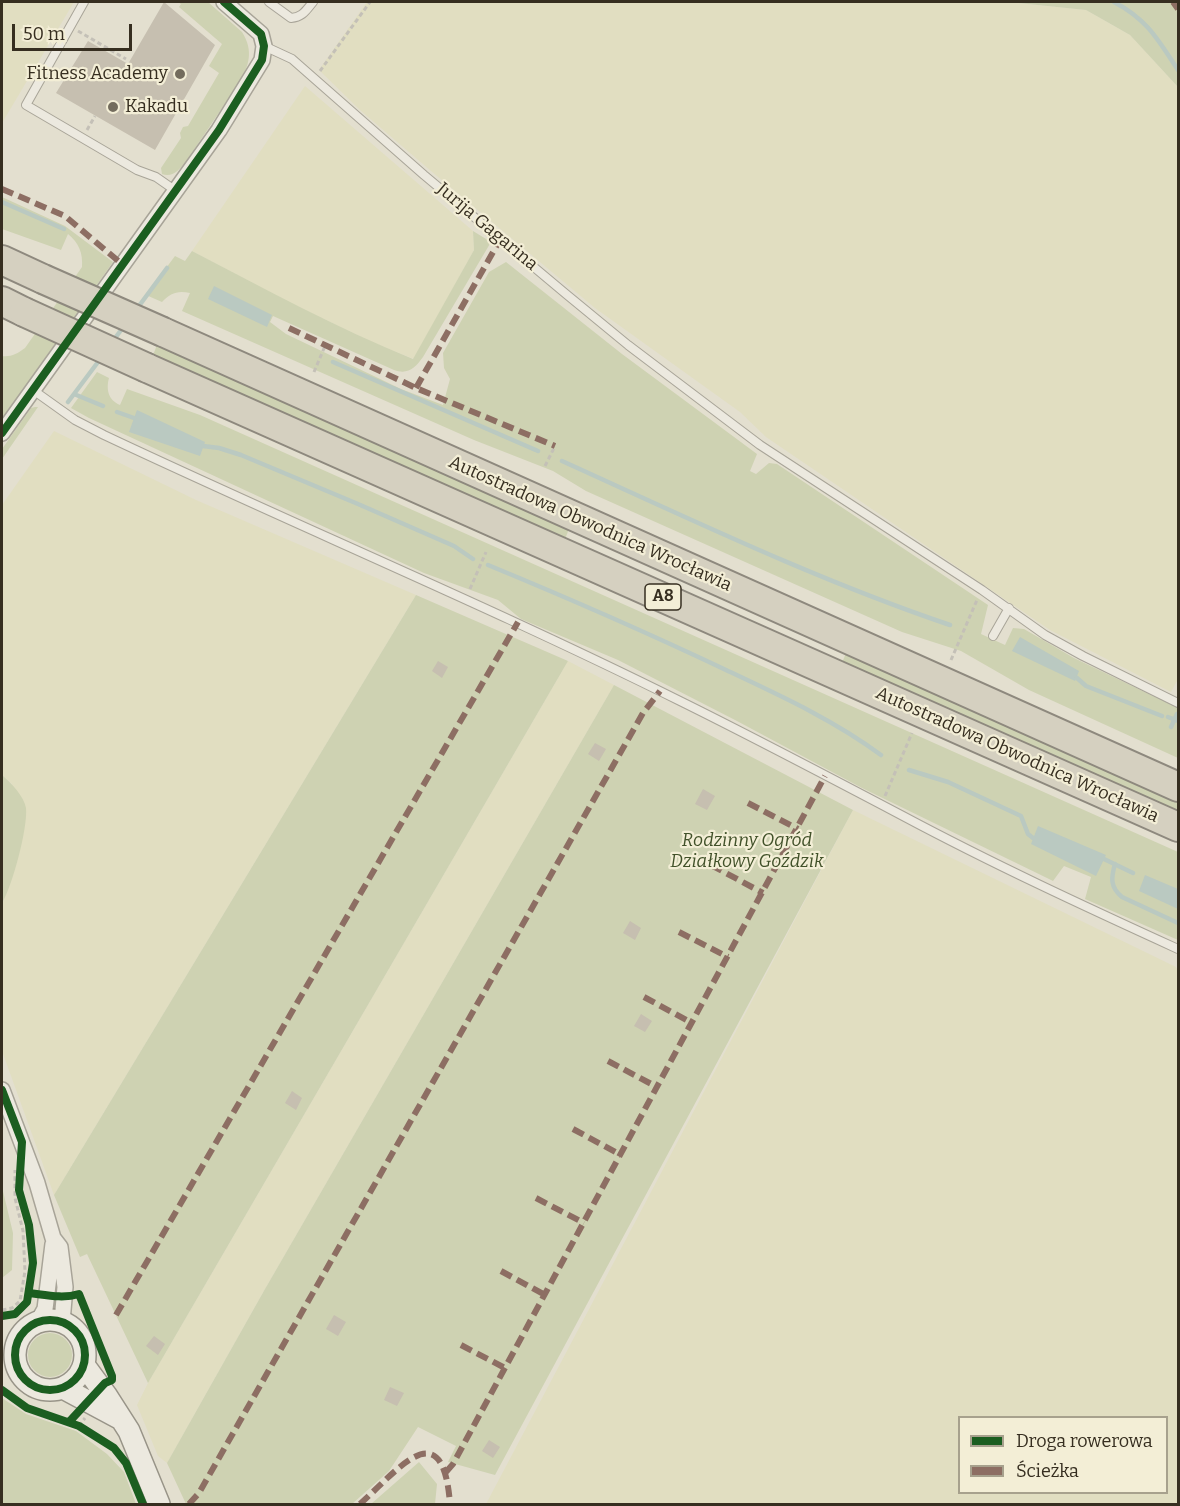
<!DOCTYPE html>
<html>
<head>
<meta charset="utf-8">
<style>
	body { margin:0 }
	#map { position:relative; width:1180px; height:1506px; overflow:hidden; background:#e3dfcf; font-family:Bitter,serif }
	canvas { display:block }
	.frame { position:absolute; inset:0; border:3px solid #362e20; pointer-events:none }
	.legend { position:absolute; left:958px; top:1416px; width:210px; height:78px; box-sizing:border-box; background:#f3eed6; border:2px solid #a7a18d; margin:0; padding:8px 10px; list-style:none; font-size:18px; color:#362e20 }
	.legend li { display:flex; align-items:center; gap:12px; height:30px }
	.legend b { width:30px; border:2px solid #a7a18d }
	.scale { position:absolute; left:12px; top:24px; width:120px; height:27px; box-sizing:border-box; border:3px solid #362e20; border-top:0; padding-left:8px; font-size:18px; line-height:21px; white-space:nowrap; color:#362e20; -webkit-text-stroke:4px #f3eed6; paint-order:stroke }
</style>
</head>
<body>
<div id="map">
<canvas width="1180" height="1506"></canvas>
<div class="frame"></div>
<ul class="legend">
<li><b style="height:8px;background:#1b5e20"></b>Droga rowerowa</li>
<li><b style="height:8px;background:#8d6e63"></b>Ścieżka</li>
</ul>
<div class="scale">50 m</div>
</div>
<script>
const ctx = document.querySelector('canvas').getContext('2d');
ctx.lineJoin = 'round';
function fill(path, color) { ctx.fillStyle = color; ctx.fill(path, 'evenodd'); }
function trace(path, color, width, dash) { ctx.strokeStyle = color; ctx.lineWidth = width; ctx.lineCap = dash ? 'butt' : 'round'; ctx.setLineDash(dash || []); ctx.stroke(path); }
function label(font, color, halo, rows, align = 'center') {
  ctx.font = font + ' Bitter,serif'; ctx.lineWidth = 4.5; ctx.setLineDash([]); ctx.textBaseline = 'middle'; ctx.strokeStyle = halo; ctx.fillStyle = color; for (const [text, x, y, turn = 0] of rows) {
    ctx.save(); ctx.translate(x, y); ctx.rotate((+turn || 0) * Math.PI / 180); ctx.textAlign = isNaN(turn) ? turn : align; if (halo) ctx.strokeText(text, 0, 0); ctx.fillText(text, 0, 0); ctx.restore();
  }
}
const farmland = new Path2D(`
	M2 2H74L2 123Z
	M367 2H1009L1086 10 1130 35 1178 87V679L1171 692 1050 630 766 437 740 412 595 308 431 171 360 110 319 70Z
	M305 86 473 231 474 250 414 359 376 344 290 303 192 251Z
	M54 431 196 500 416 595 54 1195 2 1051V903L4 900 12 784 2 775V505Z
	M568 661 614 685 265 1289 167 1463 158 1456 137 1405 148 1383Z
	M853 810 1176 967 1178 971V1504H486ZM960 1418H1166V1492H960Z`);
const green = new Path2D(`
	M178 2H208L242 32C254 51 249 66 239 83L185 163C179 170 172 178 162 174L161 168 181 138 180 133 183 127 188 126 219 73 209 66 222 44 179 7 181 4Z
	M1009 2H1178V87L1130 35 1086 10Z
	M2 197 65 226 113 262 2 419V356C11 357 17 354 25 348L82 267C83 253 79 243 68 234L61 250 2 229Z
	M473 231 491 242 423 357C415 368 408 375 394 370L273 316 270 322 286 334 401 389 443 405 450 379 444 368 443 353 489 272 506 262 622 354 757 454 750 471 756 474 769 463 777 464 988 605 981 634 1005 645 1013 628 1024 629 1074 658 1178 708V758L1029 690 961 651 902 632 586 491 553 471 474 440 182 311 190 293C178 290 170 293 162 302L146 295 175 256 185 261 192 251C265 289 337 328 413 359L474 250Z
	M157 345 569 529 565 539 153 355Z
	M97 372 109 378C106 389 108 400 120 405L127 389 200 415 1178 852V940L1085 899 1091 877 1064 866 1053 881 1047 878 862 788 737 721 618 660 521 619 498 600 424 573 89 418 71 408Z
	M35 407H38L2 459V449L31 408Z
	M416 595 568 661 148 1383 87 1254 80 1257 54 1195Z
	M846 653 1178 801V814L842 663Z
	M614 685 853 810 495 1475 448 1462 456 1446 418 1427 389 1471 352 1504H186L167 1463 265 1289Z
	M2 775C11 783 24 796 26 808 28 828 12 887 2 903Z
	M2 1187 13 1233 12 1270 2 1278Z
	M28 1355a22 22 0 1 1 44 0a22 22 0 1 1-44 0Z
	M2 1398 26 1414 76 1431 107 1454 124 1472 136 1504H2Z
	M419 1462 437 1484 435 1504H371Z`);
const water = new Path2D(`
	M214 286 272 315 267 327 208 299Z
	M137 410 205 442 200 456 129 432Z
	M1020 637 1079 671 1075 681 1012 651Z
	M1038 826 1106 855 1096 876 1031 844Z
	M1145 875 1178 889V909L1139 891Z`);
const stream = new Path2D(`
	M1114 2C1148 20 1158 40 1178 70
	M2 202 64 229
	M136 310 167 268
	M113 341 124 326
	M333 362 538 451
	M74 394 101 358
	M68 402 74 394 103 406
	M117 412 134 418
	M203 446 219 448 241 455 358 504 454 546 473 559
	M562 461C690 519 817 580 950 625
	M488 565C568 598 648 633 726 670 779 695 834 720 881 755
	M1077 678 1086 686 1162 716
	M1168 717 1178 721
	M1171 727 1177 714
	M909 770 948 782 1021 816 1028 834 1033 838
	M1104 859 1133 873
	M1115 864C1111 878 1110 887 1122 897L1178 923`);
const building = new Path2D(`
	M164 2 215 45 155 150 56 93 88 41 128 64Z
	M438 661 448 667 442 678 432 671Z
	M595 743 606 749 599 761 588 754Z
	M703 789 715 796 707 810 695 804Z
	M630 921 641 928 635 940 623 933Z
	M641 1014 652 1021 645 1032 634 1026Z
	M292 1091 302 1098 296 1110 285 1103Z
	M334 1315 346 1322 338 1336 326 1329Z
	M154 1336 165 1344 158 1355 146 1346Z
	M390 1387 404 1393 397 1406 384 1400Z
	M489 1440 500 1447 493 1458 482 1451Z`);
const path = new Path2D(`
	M78 31 126 59
	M320 71 370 2
	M87 130 95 116
	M314 372 325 346
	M545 466 555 446
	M470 589 486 552
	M951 660 977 600
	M885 796 912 733
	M2 1310 12 1308 20 1301 25 1271 23 1231 15 1198V1170
	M79 1426 85 1418`);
const lane = new Path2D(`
	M84 2 26 105 137 170 156 177 176 191
	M269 2 291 18C303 17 306 10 313 2
	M264 46 292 59 424 175 566 294 628 345 760 445 982 590 1045 635 1083 656 1178 703
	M33 390 75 420 104 435C295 525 491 607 680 701 755 738 829 777 903 816 993 864 1086 907 1178 949
	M993 636 1009 608`);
const street = new Path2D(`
	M2 433 219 130 262 60 264 46 261 34 224 2
	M2 1090 37 1183 53 1238 60 1247 65 1287 62 1322
	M37 1323 45 1309 53 1244`);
const secondary = new Path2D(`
	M15 1355a35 35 0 1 1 70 0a35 35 0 1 1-70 0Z
	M84 1365 106 1395 129 1431 159 1504
	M63 1388 119 1418`);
const highway = new Path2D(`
	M2 260 43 279
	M2 301 24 312
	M163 332 1178 787
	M147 368 1178 827`);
const highwayBridge = new Path2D(`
	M43 279 163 332
	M24 312 147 368`);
const quiet = new Path2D(`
	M1173 2 1178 9
	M2 189 65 216 123 265
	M289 328 416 388 555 446
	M416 388 501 238
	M748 803 798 829
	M711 865 763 893
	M679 932 728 957
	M644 997 692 1023
	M608 1061 657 1087
	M573 1129 621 1155
	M536 1198 584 1223
	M501 1271 545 1295
	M116 1315 518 622
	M461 1345 505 1368
	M446 1472 453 1464 825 776
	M189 1504 199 1493 643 713 660 691
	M360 1504C398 1470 443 1410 450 1504`);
const cycleway = new Path2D(`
	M2 433 219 130 262 60 264 46 261 34 224 2
	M2 1090 22 1142 19 1190 29 1225 33 1263 27 1302 15 1314 2 1316
	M29 1293C46 1295 63 1299 79 1294L112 1376V1380L105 1383 69 1422
	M15 1355a35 35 0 1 1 70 0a35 35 0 1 1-70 0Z
	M2 1390 27 1408 79 1426 114 1448 126 1463 143 1504`);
const markers = [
	[180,74,6,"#736c5d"],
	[113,107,6,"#736c5d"]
];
const shields = [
	[663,597,36]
];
const shieldNames = [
	["A8",663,597]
];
const poiNames = [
	["Fitness Academy",168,74],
	["Kakadu",125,107,"left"]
];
const streetNames = [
	["Jurija Gagarina",487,227,40],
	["Autostradowa Obwodnica Wrocławia",590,524,24],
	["Autostradowa Obwodnica Wrocławia",1017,755,24]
];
const parkNames = [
	["Rodzinny Ogród",747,841],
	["Działkowy Goździk",747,862]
];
fill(farmland, '#e1dec1');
fill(green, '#ced2b2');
fill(water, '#bac9c1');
trace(stream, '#bac9c1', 4.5);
fill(building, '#c6bfb0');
trace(lane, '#a8a498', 10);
trace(street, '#a8a498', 18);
trace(secondary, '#989488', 24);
trace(highway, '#8e897e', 32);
trace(path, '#c4c0b7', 3, [4.5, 3]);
trace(lane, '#ece9df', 8);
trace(street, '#ece9df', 15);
trace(secondary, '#ece9df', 21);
trace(highway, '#d5d0c0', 28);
trace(highwayBridge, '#8e897e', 32, []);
trace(highwayBridge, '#d5d0c0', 28);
trace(quiet, '#8d6e63', 6, [12, 6]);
trace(cycleway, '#1b5e20', 8);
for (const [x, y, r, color] of markers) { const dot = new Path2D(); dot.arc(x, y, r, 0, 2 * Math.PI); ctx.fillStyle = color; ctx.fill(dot); trace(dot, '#f3eed6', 2); }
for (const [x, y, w] of shields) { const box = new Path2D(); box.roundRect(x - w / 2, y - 13, w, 26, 4.5); ctx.fillStyle = '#f3eed6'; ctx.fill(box); trace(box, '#362e20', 1.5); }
label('bold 16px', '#362e20', null, shieldNames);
label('18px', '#362e20', '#f3eed6', poiNames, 'right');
label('18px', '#362e20', '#f3eed6', streetNames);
label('italic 18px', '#415129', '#f3eed6', parkNames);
</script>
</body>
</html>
